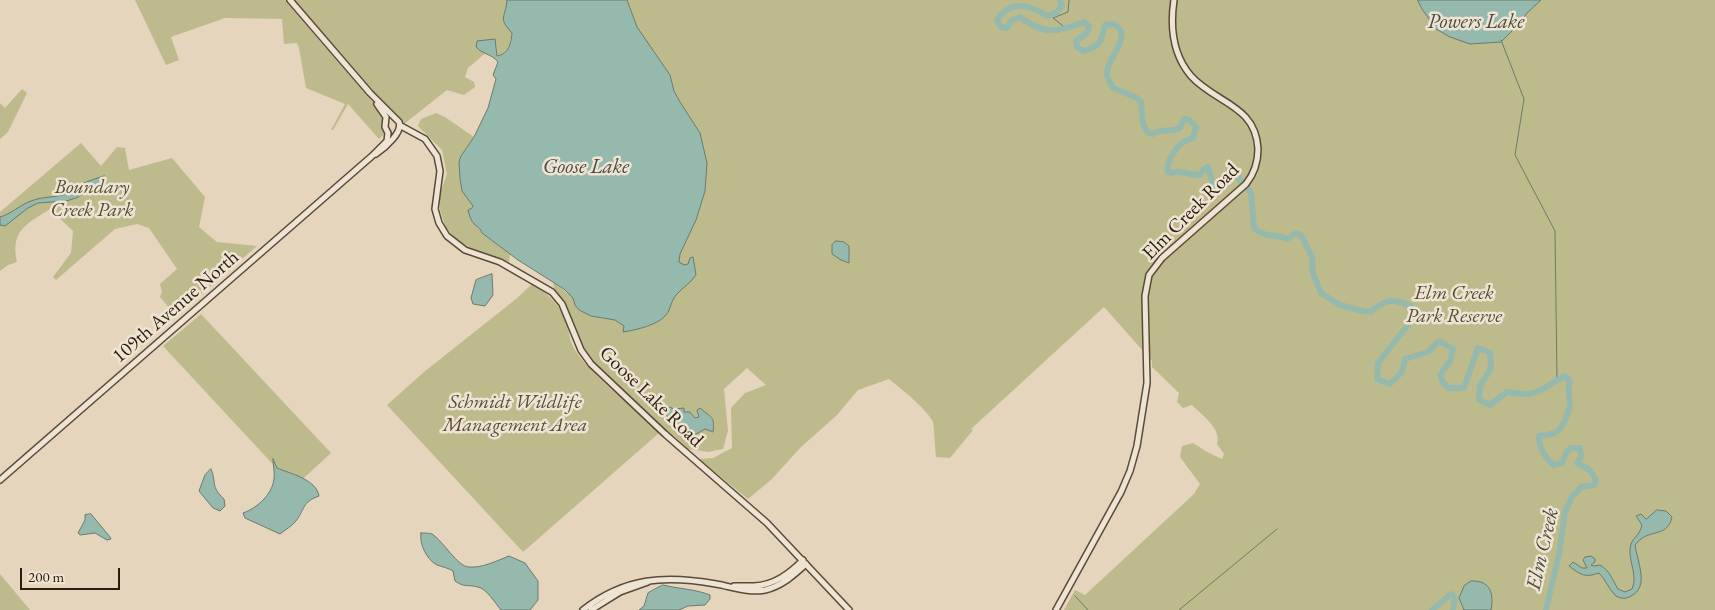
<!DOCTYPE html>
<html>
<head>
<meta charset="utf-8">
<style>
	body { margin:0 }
	#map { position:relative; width:1715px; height:610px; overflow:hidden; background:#e5d5bc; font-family:"EB Garamond",serif }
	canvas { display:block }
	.scale { position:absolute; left:20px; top:568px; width:100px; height:22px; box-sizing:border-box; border:2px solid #2b1c0f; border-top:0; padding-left:6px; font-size:15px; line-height:18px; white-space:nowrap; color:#2b1c0f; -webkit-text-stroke:4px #eee4d3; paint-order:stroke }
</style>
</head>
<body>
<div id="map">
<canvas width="1715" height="610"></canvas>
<div class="scale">200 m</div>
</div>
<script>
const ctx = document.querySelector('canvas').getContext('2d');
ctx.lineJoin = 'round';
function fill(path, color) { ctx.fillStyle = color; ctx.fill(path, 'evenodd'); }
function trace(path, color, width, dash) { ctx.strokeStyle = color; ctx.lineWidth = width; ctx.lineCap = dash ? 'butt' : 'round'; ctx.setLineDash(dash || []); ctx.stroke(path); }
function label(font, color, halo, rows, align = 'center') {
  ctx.font = font + ' "EB Garamond",serif'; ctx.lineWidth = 5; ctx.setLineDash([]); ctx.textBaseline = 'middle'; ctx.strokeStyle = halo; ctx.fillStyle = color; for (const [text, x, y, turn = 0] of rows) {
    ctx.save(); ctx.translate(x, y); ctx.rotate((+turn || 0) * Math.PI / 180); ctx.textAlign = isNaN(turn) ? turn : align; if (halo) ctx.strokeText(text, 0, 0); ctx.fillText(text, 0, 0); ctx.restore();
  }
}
const green = new Path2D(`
	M135 0H285L382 113 385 118V133L379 139 348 104 333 130H331L345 104 306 88 299 48 297 43 284 44 282 19 225 18 171 37 179 60 166 65Z
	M295 0H508C510 15 519 52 497 56L496 44 468 68 465 77 474 82 475 87 464 95 447 90 404 124 395 117Z
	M622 0H1715V610H1064L1075 590 1085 595 1194 494 1200 484 1180 457 1182 446 1193 443 1209 453 1222 459 1224 454 1217 444C1222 429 1202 415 1192 405L1183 408 1177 402 1179 393 1152 367V361L1104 307 971 429 973 430 950 458 936 457C935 450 934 426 933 422 926 408 901 389 889 379L858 390 837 415 800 448 772 479 748 499 699 459 713 458 732 448 731 408 745 393 766 385 747 368 724 389 728 431 723 449 708 452 688 449 673 435 667 440 659 433 523 552 387 405 424 372 516 299 532 284C548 294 561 305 567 324 569 333 570 342 575 350 585 366 609 388 624 400L592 368 554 294 558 296 554 289 553 281 573 298 574 303 657 68Z
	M22 89 27 93 8 132 0 139V103L5 108Z
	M436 113 445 117 474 137 465 150 460 178 462 191 473 206 468 211C478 232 492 240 510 254L509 262 474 250 457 240 446 228 440 210V194L447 174 442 150 418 126 421 119Z
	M81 143 101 166 117 147 125 148 129 170 172 158 205 197 199 227 217 242 257 246 176 316 160 297 162 292 160 284 177 269 149 228 137 224 115 229 56 280 53 277 71 253 73 231 50 209C27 224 10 230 17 262L8 265 0 271V212Z
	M201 314 331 453 294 487 163 346Z
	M0 574 30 610H0Z`);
const water = new Path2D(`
	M507 0H627L637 27 670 75 674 91 680 102 700 133 707 163 705 191 696 220 680 254 679 262 684 265 688 264 690 258 693 257 696 275C691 283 683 287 677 294 671 300 671 309 666 315 658 325 636 330 623 332L624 326 615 320 591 316 579 310 575 305 573 298 564 289 518 260 482 233C480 228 479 228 475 225 471 221 469 215 468 210L472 208 473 206 462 191 460 178 459 162 461 156 474 137 488 108 496 79 493 75 498 62C492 54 482 54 476 47L477 41 495 39 497 56C509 54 511 43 512 33 497 17 506 18 507 0Z
	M1418 0H1541L1527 13 1519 24 1501 42 1470 44 1450 37 1436 29 1422 9Z
	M104 176 102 183 76 198 66 201 38 203 28 208 5 226 0 225V217C11 214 20 205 31 201 43 196 57 198 69 193 75 191 77 187 82 184 89 180 96 179 104 176Z
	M836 241 844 242 849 246V263L841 260 832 254V245Z
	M492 274 493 295 485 306 473 304 471 298 476 280Z
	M644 396H652L656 402 674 409 684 408V412H690L695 418 699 417 697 410 700 408C711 418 715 415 713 432L705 429 691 437 670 422 663 410 648 403Z
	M273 459 277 468C291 474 316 479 319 496 302 502 305 509 296 521 292 526 285 530 280 534L245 518 243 513C257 508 272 495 274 479 275 473 273 465 273 459Z
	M211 469C217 483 210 486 224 499L225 506 220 511 213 508 199 491 205 475Z
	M1657 510 1666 511 1672 517C1668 536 1653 530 1641 539 1639 540 1637 543 1635 545 1637 561 1650 587 1631 596 1626 599 1621 599 1616 596 1609 590 1606 580 1599 573 1585 578 1581 575 1569 566L1573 562 1582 568H1587L1583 560 1585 557 1591 556 1595 559V562L1591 565 1594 566 1600 565C1610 571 1612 579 1618 589L1625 592 1632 589C1638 576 1629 563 1630 549 1631 537 1639 538 1642 525L1636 516 1641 514 1646 519Z
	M91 514 110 537 111 539 107 540 95 533 80 535 78 533 85 520V515Z
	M421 533C424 533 429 533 432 534 443 541 458 567 469 567 483 568 496 561 509 556L525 563 538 581V600L530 610H501C495 603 487 589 478 587 467 584 465 588 455 581L453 571C448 568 443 567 437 565 427 560 419 544 421 533Z
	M1471 581C1491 580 1494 594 1491 610H1464L1459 598 1464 586Z
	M663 585C679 589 695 589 710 595V599L705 605 688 606 679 610H639L644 606 648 593Z`);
const stream = new Path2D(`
	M1067 29 1053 18 1068 12 1069 0
	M1501 40 1524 99 1515 155 1555 231 1557 380
	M1075 596 1088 610
	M1179 610 1277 529`);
const river = new Path2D(`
	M1060 0 1062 6 1056 13 1047 16C1029 4 1010 0 997 20L1001 27 1007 28 1011 21 1020 17C1045 36 1056 32 1084 22L1089 26 1087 33 1076 41 1077 47 1083 51C1101 47 1101 41 1105 25L1114 24C1135 37 1106 57 1107 74 1107 79 1111 84 1113 88L1135 97 1141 102 1143 123 1147 132 1153 134C1162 128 1170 133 1180 128L1184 119C1189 118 1193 123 1196 127L1193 138C1190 139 1185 141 1182 143 1175 149 1165 163 1168 172 1173 174 1175 171 1180 172 1187 173 1193 175 1200 175L1204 169 1208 167 1214 188H1220L1228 181 1229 171 1234 170 1240 181 1245 183 1251 193 1254 228C1267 239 1274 233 1287 239L1296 233 1301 235 1312 257 1313 273 1321 293 1340 305 1358 310 1370 312C1387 299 1391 298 1411 306V321L1378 363 1377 379 1390 384 1402 372 1405 359 1428 352 1439 341 1453 349 1450 361 1440 375 1443 382 1448 388H1464L1478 348 1490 353 1491 368 1480 386 1479 400 1490 405 1507 392C1514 393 1521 394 1528 394 1542 393 1553 381 1565 376L1570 382C1567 392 1569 392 1570 401 1570 411 1563 428 1555 433 1550 435 1544 435 1539 436 1538 448 1545 457 1553 465L1562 463 1566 453 1571 448H1580L1581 457 1577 463 1590 470 1596 480 1594 485 1581 487 1572 497 1565 512 1559 554 1546 610
	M1432 610 1451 594 1455 598 1453 610`);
const minor = new Path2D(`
	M290 0 370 93 399 122C403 132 385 148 376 154
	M377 104 386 117 385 127 388 133
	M401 126 425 139 437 156 440 171 435 209 439 223 447 236 465 250 500 262 552 292 562 304 581 350 591 364 665 434 767 523 849 610
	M0 480 372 156 387 141 388 133
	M734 586C741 586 747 586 754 586 774 585 789 574 803 560
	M583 610C625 577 666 575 716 584 733 587 748 593 765 590 782 586 794 575 806 564
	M591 610 620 592 648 582
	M1056 610 1121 492 1130 471 1137 446 1147 383 1145 296 1149 275 1162 258 1246 184C1254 174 1258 162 1258 149 1256 105 1215 103 1191 76 1173 55 1170 27 1174 0`);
const parkNames = [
	["Boundary",92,188],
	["Creek Park",92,211],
	["Elm Creek",1454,294],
	["Park Reserve",1454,317],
	["Schmidt Wildlife",515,403],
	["Management Area",515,426]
];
const streetNames = [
	["Elm Creek Road",1191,212,-45],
	["109th Avenue North",176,307,-41],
	["Goose Lake Road",651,397,44]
];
const waterNames = [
	["Powers Lake",1476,22],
	["Goose Lake",586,167],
	["Elm Creek",1543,549,-77]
];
fill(green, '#bdbb8b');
fill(water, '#96b9ae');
trace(water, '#6b7a6e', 1);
trace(stream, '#6b7a6e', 1);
trace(river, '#96b9ae', 6);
trace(minor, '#5a4a3a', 8);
trace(minor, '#eee4d3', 5);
label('italic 20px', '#574c34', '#eee4d3', parkNames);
label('20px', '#2b1c0f', '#eee4d3', streetNames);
label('italic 21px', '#4b4b3f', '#eee4d3', waterNames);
</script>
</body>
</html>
